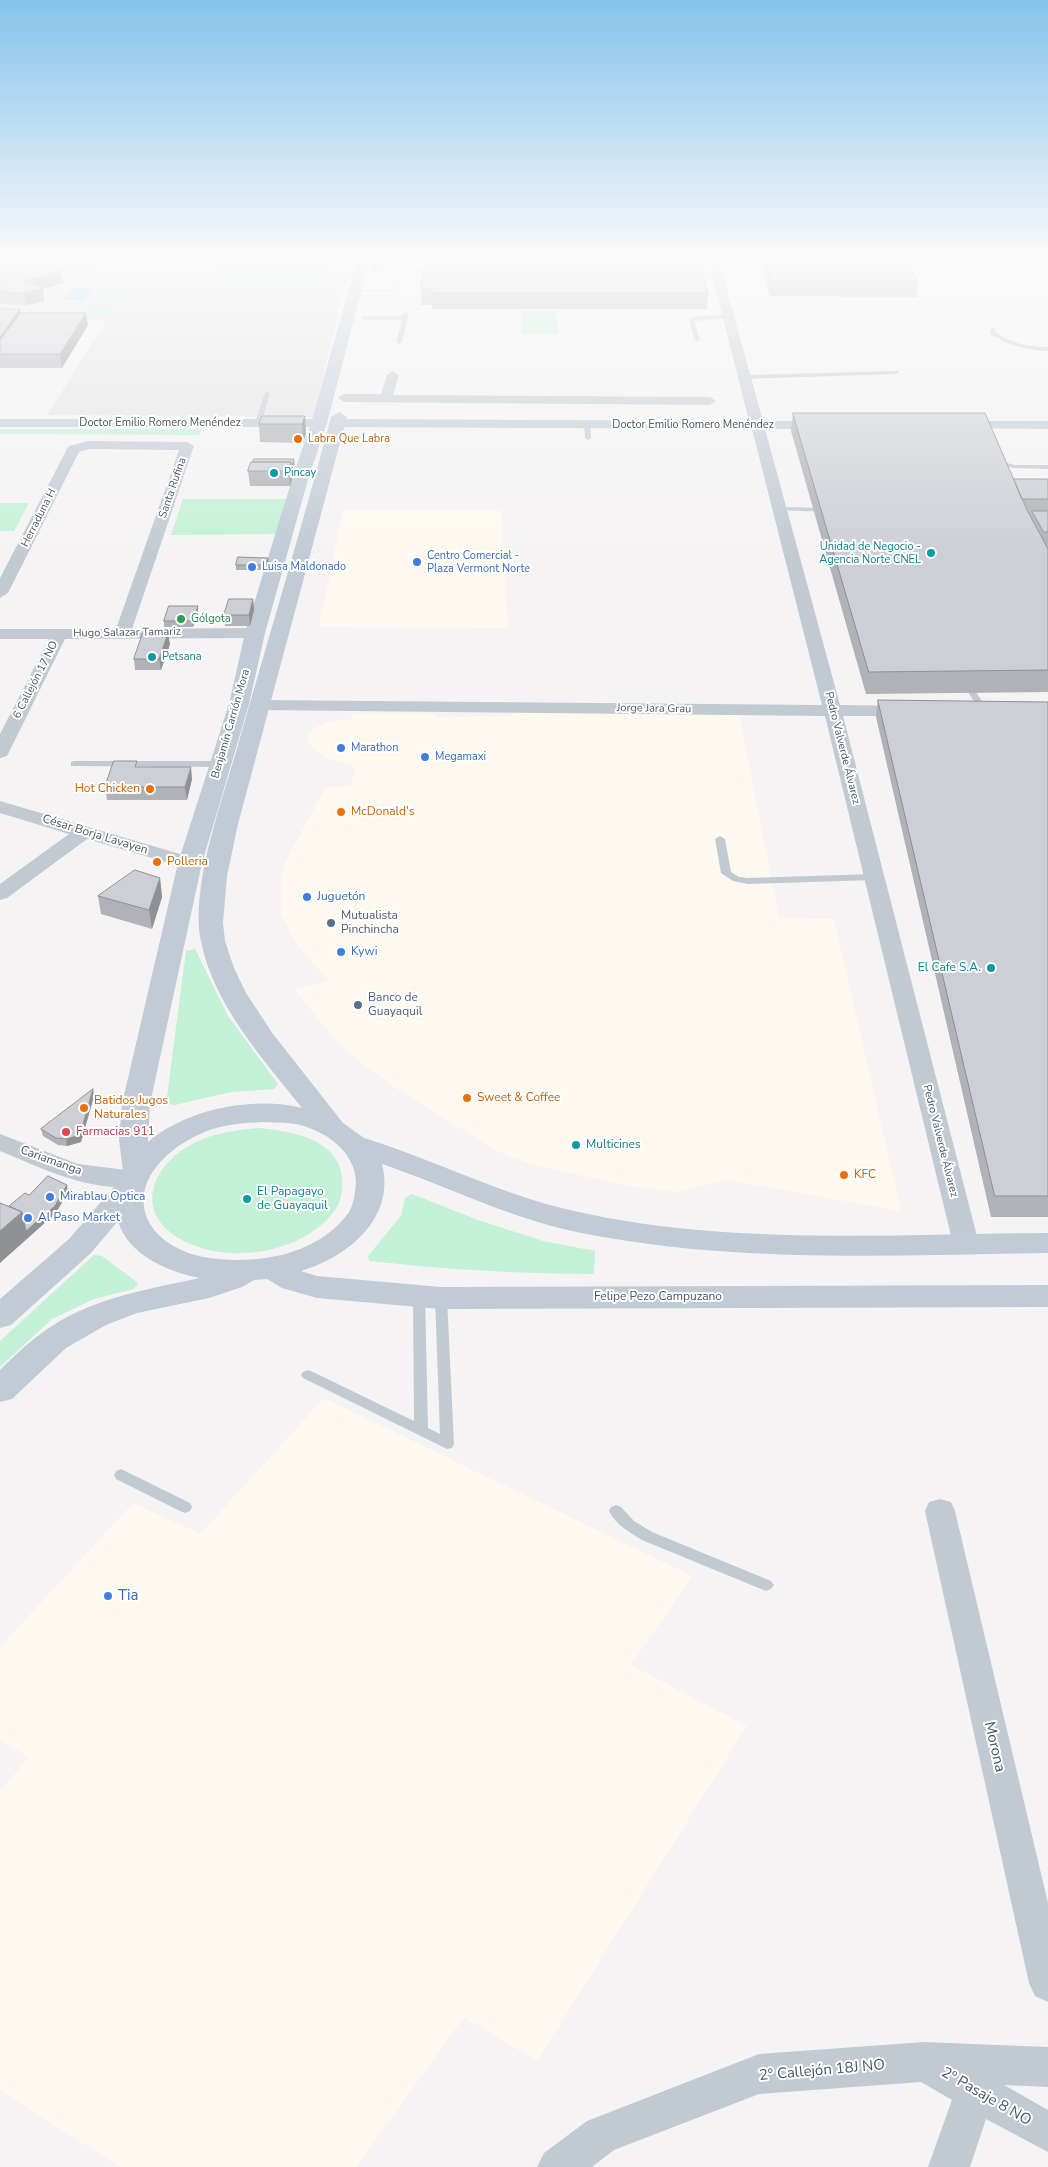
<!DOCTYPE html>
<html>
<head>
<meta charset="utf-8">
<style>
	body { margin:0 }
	canvas { display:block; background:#f5f3f3 }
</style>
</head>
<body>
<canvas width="1048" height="2167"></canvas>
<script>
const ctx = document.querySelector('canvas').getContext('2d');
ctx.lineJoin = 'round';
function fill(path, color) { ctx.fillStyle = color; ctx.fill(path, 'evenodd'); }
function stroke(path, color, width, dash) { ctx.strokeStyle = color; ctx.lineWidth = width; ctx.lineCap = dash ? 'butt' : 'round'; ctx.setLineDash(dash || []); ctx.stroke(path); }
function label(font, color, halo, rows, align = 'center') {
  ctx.font = font + ' "Nunito Sans",sans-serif'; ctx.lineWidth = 4; ctx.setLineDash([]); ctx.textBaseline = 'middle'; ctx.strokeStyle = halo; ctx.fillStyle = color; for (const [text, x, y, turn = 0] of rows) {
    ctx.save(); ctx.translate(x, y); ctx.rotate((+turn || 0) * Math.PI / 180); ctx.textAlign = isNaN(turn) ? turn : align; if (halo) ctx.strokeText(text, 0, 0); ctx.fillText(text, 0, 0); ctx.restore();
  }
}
const commercial = new Path2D(`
	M343,510H501L508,628L319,627Z
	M511,711L739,714L779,918L834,919L901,1211L728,1180L677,1192L628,1186L531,1164L495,1150L394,1087L356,1059L324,1027L295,989L329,981L297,945L281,914V881L285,862L326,787H350L356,768L325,757L309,744L307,735L311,730L326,722L352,719L353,714H435L436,717L511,716Z
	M324,1398L692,1576L631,1665L747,1726L537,2061L464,2017L356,2167H120L0,2090V1791L29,1757L0,1740V1647L133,1503L200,1534Z`);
const education = new Path2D(`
	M0,254H349L352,267L341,298L314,417L47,415L107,320H0Z`);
const green = new Path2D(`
	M39,254H88L90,256L44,261Z
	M230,272H262L259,281L263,272H294L290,287L225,286Z
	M295,272H327L324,287L291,286Z
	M108,284H141L130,301H95Z
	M93,306H116L107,318H84Z
	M521,311H556L558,334H521Z
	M0,429H202L199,435L0,434Z
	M183,499H290L276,534L171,535Z
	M0,503H29L14,531H0Z
	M195,949L228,1016L278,1084L274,1089L231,1092L175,1105L166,1104L186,951Z
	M258,1128C289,1131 338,1138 342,1177C343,1188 342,1200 335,1210C304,1253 230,1265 184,1241C128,1212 154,1158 203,1139C221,1132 239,1130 258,1128Z
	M412,1194L478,1220L543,1241L595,1251L594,1274C518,1274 444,1269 369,1261L368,1256L401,1216L405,1198Z
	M94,1255L102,1256L138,1283L134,1289L94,1299L52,1319L0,1367V1341Z`);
const water = new Path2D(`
	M73,287L94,288L85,300H64Z`);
const path = new Path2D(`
	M388,284H397V291`);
const lane = new Path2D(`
	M226,254H230L227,259H331L333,254H337L336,259L364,260L335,262L306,270L230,271L217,266ZM225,262V263L324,262L306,266L230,267L223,265Z
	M93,263L95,266L32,270L29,268Z
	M404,312L409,313L402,342L399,344L396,342L402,320H364L361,318L364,316H402Z
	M729,315L731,318L694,321L700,340L695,341L689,319L694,316Z
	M993,327L996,329L995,332C1011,343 1029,347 1048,347V351C1027,350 1008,345 990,334V329Z
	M898,371L899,372L896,374L746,379L743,377L746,375Z
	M265,392L270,393L261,423L258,425L255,423Z
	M587,422L590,424L591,438L588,440L585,438L584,424Z
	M996,453H1000L1007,463L1015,465H1048V469L1013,468L1003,465L995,454Z
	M780,507L828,508L831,510L828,512L778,510V508Z
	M968,677L975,679L977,694L989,711L988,713H982L969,694Z
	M74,761H220L224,764L220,767L71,766V762Z
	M720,836L725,839L731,872L739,877L748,878L874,874L879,877L874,880L748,884L733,881L721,873L715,839Z
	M419,1291L424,1293L425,1296L428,1428L440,1434L435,1298L436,1295H446L447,1298L454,1444L452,1448L447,1449L303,1378L301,1375L303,1372L308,1370L313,1372L414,1421L413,1296L414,1293Z
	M121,1469L190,1503L192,1507L190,1511L185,1513L180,1511L116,1479L114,1475L116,1471Z
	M616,1505L621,1507L634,1521L652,1532L771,1581L774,1585L771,1589L766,1591L761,1589L642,1540C629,1532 616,1525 609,1511L611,1507Z`);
const street = new Path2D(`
	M707,254H717L763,421H824L831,425L824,429H765L840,705L909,706L915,707L918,711L915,715L909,716H843L979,1244L975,1250L966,1253L957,1250L953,1244L825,716L260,710L254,709L251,705L254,701L260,700L822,705L752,429L337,427L330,423L337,419L749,421Z
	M393,371L399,375L393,395L710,397L716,401L710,405L344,402L338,398L344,394H381L387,375Z
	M0,419H319L326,423L319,427H0Z
	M957,421H1048V429L952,428L950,425L952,422Z
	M88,441L187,442L194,446L132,629L255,628L261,629L263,633L261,637L255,638L65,639L9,752L7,756L0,758V734L49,639H0V629H116L179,450L89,449L79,452L8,593L0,598V578L67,449L69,446Z
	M0,801L197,859L200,863L197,867L190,869L87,839L7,898L0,900V884L69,834L0,813Z
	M0,1134L78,1164L142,1172L146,1178L142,1184C97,1196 41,1168 0,1151Z
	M940,1499L951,1502L955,1511L1048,1903V2002L1035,1996L1029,1983L925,1511L929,1502Z
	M924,2042L1048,2047V2087L1004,2085L1048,2110V2152L986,2119L970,2167H928L952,2100L921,2082L759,2094L614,2150L592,2167H537L544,2153L587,2121L759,2054Z`);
const secondary = new Path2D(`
	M359,254H371L327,423L309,476L265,633L249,704L202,863L150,1104L148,1142C187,1109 253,1096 302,1108C263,1059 213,1004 201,941C190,887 223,798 238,745C269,636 302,527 331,417L339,412L347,417L238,824L227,876L223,923L225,941L234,968L246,993L273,1034L343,1123L364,1138C435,1160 502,1195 574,1211C727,1246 893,1234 1048,1233V1253C891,1255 732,1264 577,1232C509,1218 447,1186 382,1164C396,1218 348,1257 301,1271L317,1276L441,1287L1048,1285V1307L441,1309L317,1298L282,1288L267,1279L254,1280L242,1287L209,1298L137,1313L106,1325L66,1348L12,1399L0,1402V1370C16,1354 33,1338 52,1326C97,1297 149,1289 200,1278C168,1272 128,1255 118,1221L91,1253L11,1325L0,1328V1299L69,1239L119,1181L123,1171L119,1140L122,1104L178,863L229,704L245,633L293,476L311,423ZM262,1122C273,1123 285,1122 296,1124C324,1130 356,1151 356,1183C355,1192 354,1204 349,1212C318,1256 254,1266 204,1257C181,1253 154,1239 146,1215C133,1173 179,1140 213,1129C229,1124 246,1123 262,1122Z`);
const primary = new Path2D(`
	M382,254H394L380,271H372L370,268Z`);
const pathBridge = new Path2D(`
	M346,290L397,291`);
const wall = new Path2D(`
	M421,254H698L708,293L707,309H432V305H421V289L426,260H421Z
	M763,254H902L918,281L916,297L770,296L762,268Z
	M0,267L61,271L63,283L43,289L44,301L26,305L0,304Z
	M0,309L21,313L88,325L62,368H0Z
	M793,413L1014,479H1048V548H1047L1048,549V692L866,694L791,431Z
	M305,416L306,434L303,443L260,442L259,424Z
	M295,469L290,486H250L248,471Z
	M269,563L266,570H236V565Z
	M253,599L254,610L250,626H225L224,615Z
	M198,612L193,627H164V621Z
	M170,644L161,670H135L134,659Z
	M878,700L1048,702V1217H991L876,717Z
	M138,767L192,779L187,800H107L105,787Z
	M160,878L162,897L152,929L101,914L98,896Z
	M94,1096L81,1142L67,1146L58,1145L43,1136L41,1129Z`);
const shadedWall = new Path2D(`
	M61,271L63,283L43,289L44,301L26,305L24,293V281Z
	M20,309L23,325L0,354V337Z
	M86,313L88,325L62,368L60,354Z
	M305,416L306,434L303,443L302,424Z
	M294,459L295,469L290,486L289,471L291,462Z
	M268,558L269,563L266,570V565Z
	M253,599L254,610L250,626L249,615Z
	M198,606V612L193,627V621Z
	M168,633L170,644L161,670L159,659Z
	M191,767L192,779L187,800L185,787Z
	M160,878L162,897L152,929L149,910Z
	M93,1089L94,1096L81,1142L67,1146L66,1139Z
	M67,1185L68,1192L56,1213L0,1263V1231L22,1212Z`);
const building = new Path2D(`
	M427,254H698L708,293H432V289H421Z
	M763,254H902L918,281H772Z
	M2,266L48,267L61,271L24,281L43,288L24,293L0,292V267Z
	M0,309H20L0,337Z
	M21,313H86L60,354H0V341Z
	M793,413H985L1027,510L1048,549V670L869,672Z
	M262,416H305L302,424H259Z
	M254,459H294L292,467L291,462H253Z
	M251,462H291L289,471H248Z
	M1014,479H1048V499H1022Z
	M1032,511H1048V532H1044Z
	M238,557L268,558L266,565H236Z
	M229,599H253L249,615H224Z
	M169,606H198L193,621H164Z
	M143,633H168L159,659H134Z
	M878,700L1048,702V1196H995Z
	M114,761H137L135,767H191L185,787H105Z
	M135,870L160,878L149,910L98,896Z
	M93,1089L80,1135L66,1139L56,1138L41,1129Z
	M48,1176L67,1185L55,1206L26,1231L22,1212L9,1206L25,1193L29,1195Z
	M0,1203L22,1212L0,1231Z`);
const markers = [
	[298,439,5,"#e8710a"],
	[274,473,5,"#0f9aa8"],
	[931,553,5,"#0f9aa8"],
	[417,562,5,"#3f7fe0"],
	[252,567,5,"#3f7fe0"],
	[181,619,5,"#2e9e5b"],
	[152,657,5,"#0f9aa8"],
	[341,748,5,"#3f7fe0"],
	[425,757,5,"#3f7fe0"],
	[150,789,5,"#e8710a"],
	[341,812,5,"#e8710a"],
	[157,862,5,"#e8710a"],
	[307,897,5,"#3f7fe0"],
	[331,923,5,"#5c6f8a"],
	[341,952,5,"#3f7fe0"],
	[991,968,5,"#0f9aa8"],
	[358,1005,5,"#5c6f8a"],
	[467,1098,5,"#e8710a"],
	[84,1108,5,"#e8710a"],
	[66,1132,5,"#e0444e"],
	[576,1145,5,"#0f9aa8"],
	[844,1175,5,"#e8710a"],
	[50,1197,5,"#3f7fe0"],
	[247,1199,5,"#0f9aa8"],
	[28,1218,5,"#3f7fe0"],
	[108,1596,5,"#3f7fe0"]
];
const farStreetnames = [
	["Doctor Emilio Romero Menéndez",160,423],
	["Doctor Emilio Romero Menéndez",693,425],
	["Santa Rufina",173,488,-71],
	["Herraduna H",39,518,-63],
	["Hugo Salazar Tamariz",127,633,-1],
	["6 Callejón 17 NO",36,680,-63],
	["Jorge Jara Grau",654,709,1],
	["Benjamín Carrión Mora",231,724,-74],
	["Pedro Valverde Álvarez",842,748,76],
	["Pedro Valverde Álvarez",940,1141,76]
];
const farFoodnames = [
	["Labra Que Labra",308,439]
];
const farCulturenames = [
	["Pincay",284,473],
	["Unidad de Negocio -",921,547,"right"],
	["Agencia Norte CNEL",921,560,"right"],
	["Petsana",162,657]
];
const farShopnames = [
	["Centro Comercial -",427,556],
	["Plaza Vermont Norte",427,569],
	["Luisa Maldonado",262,567],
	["Marathon",351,748],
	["Megamaxi",435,757]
];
const farLeisurenames = [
	["Gólgota",191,619]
];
const foodNames = [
	["Hot Chicken",140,789,"right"],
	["McDonald's",351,812],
	["Polleria",167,862],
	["Sweet & Coffee",477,1098],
	["Batidos Jugos",94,1101],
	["Naturales",94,1115],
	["KFC",854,1175]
];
const streetNames = [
	["César Borja Lavayen",95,835,17],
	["Cariamanga",51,1161,20],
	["Felipe Pezo Campuzano",658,1297]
];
const shopNames = [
	["Juguetón",317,897],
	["Kywi",351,952],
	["Mirablau Optica",60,1197],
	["Al Paso Market",38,1218]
];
const serviceNames = [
	["Mutualista",341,916],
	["Pinchincha",341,930],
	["Banco de",368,998],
	["Guayaquil",368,1012]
];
const cultureNames = [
	["El Cafe S.A.",981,968,"right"],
	["Multicines",586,1145],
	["El Papagayo",257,1192],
	["de Guayaquil",257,1206]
];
const healthNames = [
	["Farmacias 911",76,1132]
];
const nearShopnames = [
	["Tia",118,1596]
];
const nearStreetnames = [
	["Morona",994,1747,77],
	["2º Callejón 18J NO",822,2071,-5],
	["2º Pasaje 8 NO",986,2097,30]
];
fill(commercial, '#fdf9ef');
fill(education, '#e6e4e5');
fill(green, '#c3f1d5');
fill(water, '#90daee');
stroke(path, '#7ad0a6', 1, [2, 1]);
fill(lane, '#c1cad2');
fill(street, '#c1cad2');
fill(secondary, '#c1cbd6');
fill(primary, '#b3c2d1');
stroke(pathBridge, '#7ad0a6', 1, [2, 1]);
fill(wall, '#b0b2b7');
fill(shadedWall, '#909195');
fill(building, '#cdcfd5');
stroke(building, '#909195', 1);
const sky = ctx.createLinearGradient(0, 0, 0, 557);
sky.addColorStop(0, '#85c3ea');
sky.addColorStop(0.46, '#fafafa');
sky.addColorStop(1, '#fafafa00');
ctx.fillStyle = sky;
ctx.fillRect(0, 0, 1048, 557);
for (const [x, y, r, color] of markers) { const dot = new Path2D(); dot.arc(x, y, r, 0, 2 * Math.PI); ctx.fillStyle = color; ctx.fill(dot); stroke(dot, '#fff', 2); }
label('11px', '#4a5661', '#fff', farStreetnames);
label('11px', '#c56008', '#fff', farFoodnames, 'left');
label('11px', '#0d838f', '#fff', farCulturenames, 'left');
label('11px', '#366cbe', '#fff', farShopnames, 'left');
label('11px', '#27864d', '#fff', farLeisurenames, 'left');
label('12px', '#c56008', '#fff', foodNames, 'left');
label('12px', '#4a5661', '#fff', streetNames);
label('12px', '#366cbe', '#fff', shopNames, 'left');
label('12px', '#4e5e75', '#fff', serviceNames, 'left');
label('12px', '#0d838f', '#fff', cultureNames, 'left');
label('12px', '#be3a42', '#fff', healthNames, 'left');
label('15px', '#366cbe', '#fff', nearShopnames, 'left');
label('15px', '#4a5661', '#fff', nearStreetnames);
</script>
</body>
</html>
